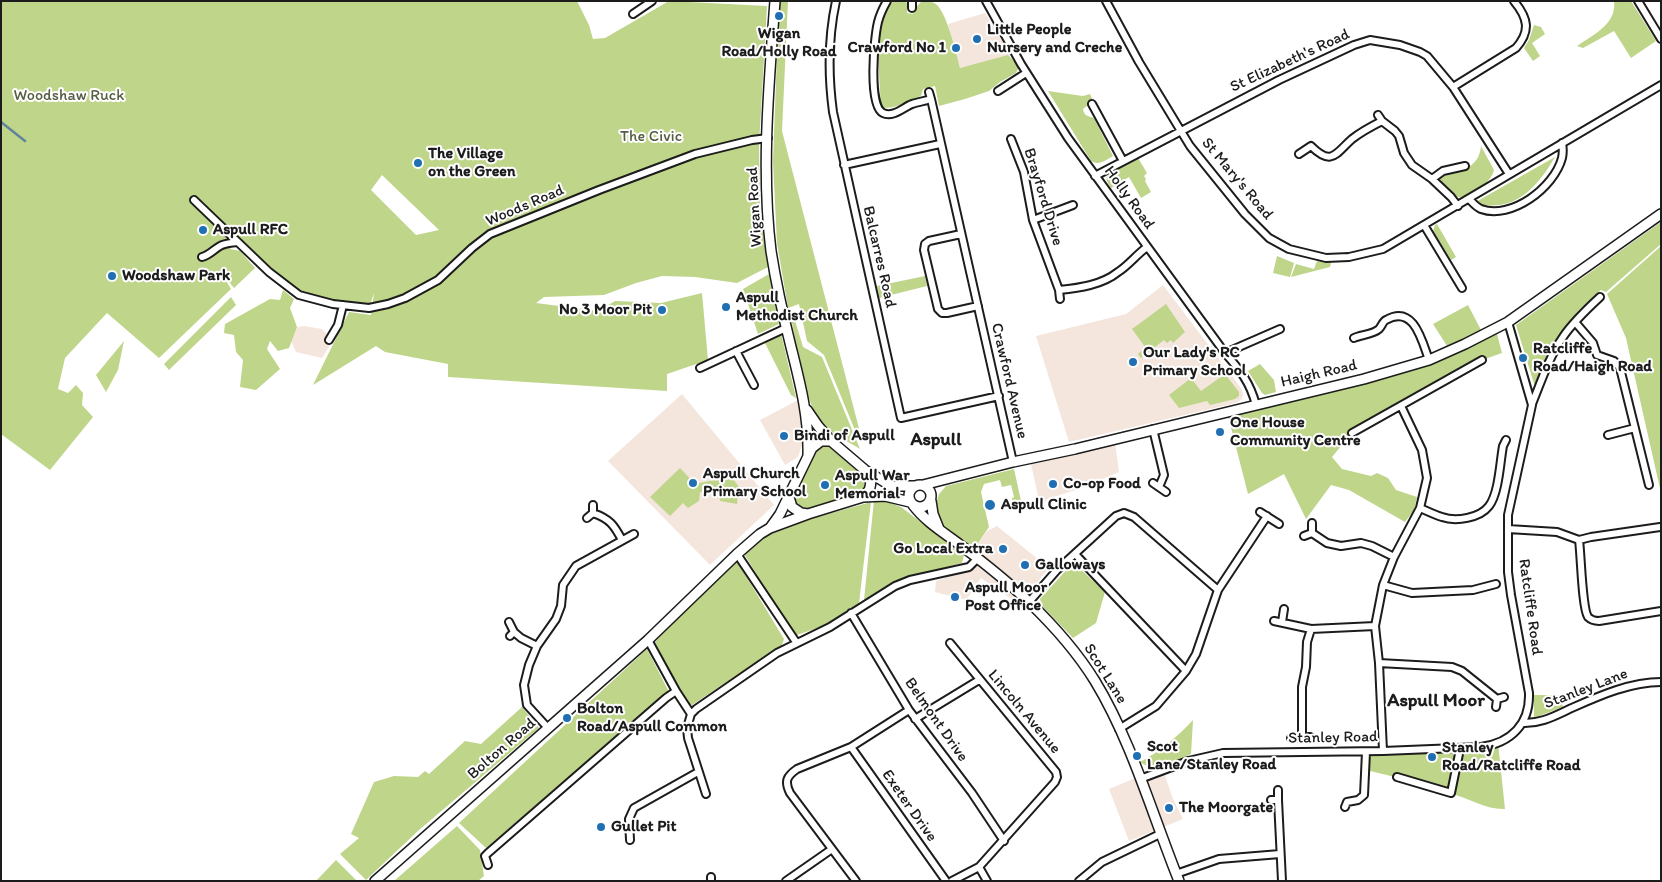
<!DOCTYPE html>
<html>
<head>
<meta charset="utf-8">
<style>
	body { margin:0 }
	#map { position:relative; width:1662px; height:882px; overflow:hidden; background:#fff; font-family:Itim,sans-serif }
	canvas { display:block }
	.frame { position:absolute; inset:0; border:2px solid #1c1c1c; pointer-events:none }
</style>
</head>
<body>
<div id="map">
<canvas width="1662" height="882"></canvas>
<div class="frame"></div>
</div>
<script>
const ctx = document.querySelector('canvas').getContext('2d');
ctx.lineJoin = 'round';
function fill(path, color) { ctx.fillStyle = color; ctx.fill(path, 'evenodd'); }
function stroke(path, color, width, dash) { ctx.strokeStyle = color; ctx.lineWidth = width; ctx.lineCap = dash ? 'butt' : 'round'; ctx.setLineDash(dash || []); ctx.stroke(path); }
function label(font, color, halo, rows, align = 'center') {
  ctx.font = font + ' Itim,sans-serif'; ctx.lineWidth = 4; ctx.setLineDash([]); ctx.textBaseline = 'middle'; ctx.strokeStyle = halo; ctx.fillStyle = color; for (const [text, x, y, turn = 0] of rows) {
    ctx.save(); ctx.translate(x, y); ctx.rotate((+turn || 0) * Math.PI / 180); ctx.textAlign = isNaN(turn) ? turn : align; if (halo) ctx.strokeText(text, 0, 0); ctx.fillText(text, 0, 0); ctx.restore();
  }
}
const built = new Path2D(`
	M985,13L1011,55L960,68L948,24Z
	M1163,285L1241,388L1243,393L1242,399L1236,403L1069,442L1036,336L1126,314Z
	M304,326L322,329L329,336L330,345L322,358L296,352L291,341L297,327Z
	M682,394L774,505L710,565L608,461Z
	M798,400L805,436L798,457L785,465L760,420Z
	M1115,442L1119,472L1079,489L1047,499L1044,504L1040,505L1031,464Z
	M997,526L1049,568L1019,604L981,578L966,600L935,592L936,581L975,568L974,549L987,531Z
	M1162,767L1173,799L1183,819L1129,841L1109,789Z`);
const green = new Path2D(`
	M1,1H577L589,25L593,39L605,38L669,1L767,6L759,145L760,207L768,267L737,283L695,277L662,276L636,283L604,295L544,297L536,303L598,311L615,301L661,303L702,293L708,360L667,374V391L448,377V364L385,352L376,346L313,385L349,312L371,315L374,293L369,308L299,295L237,242L230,249L240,251L255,268L234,288L219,269L231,289L159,358L107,313L65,358L58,389L68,393L76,385L83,393L82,405L93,417L50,470L1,434ZM382,175L439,230L416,235L371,190Z
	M779,1H788L782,131L862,440H859L824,355L807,341L799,304L788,308L777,243L773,162Z
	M904,1L907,3V13L913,14L915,8L922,1C928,1 933,1 938,6C948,18 956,52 960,68L1008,55L1018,65V69L1016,73L1000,82L989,91L965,99L939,106L935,86L923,89L921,96C909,100 893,111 881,107C880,78 874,38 885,11C886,7 890,5 893,2Z
	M1614,1H1631L1656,41L1631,58L1614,31L1583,48L1577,46C1593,35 1617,24 1614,1Z
	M1534,25L1541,27L1545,34L1532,43L1540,56L1533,61L1524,48L1529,40Z
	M1048,91L1083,96L1090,94L1093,101L1083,109C1084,116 1088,116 1094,118L1113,156C1106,160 1099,166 1091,161Z
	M1481,146L1494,170C1490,185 1475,190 1462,198L1455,196L1436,178C1456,173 1479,170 1481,146Z
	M1555,157C1537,188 1514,214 1474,203Z
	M1138,158L1147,173L1144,176L1146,179L1145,181L1151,192L1141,198L1129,177L1111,188C1107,182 1104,178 1110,171Z
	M1661,222V244L1606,292L1601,290L1578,311L1563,331L1538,385L1535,387L1516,325Z
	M1437,224L1456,257L1451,260L1433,231L1435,225Z
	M1661,246V493L1626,338L1607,294Z
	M1277,256L1294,263L1290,277L1273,273Z
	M1317,261L1331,263L1330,267L1291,277L1296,264L1314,269Z
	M769,274L779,324L758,334L743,289Z
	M925,276L927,286L879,298L877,286Z
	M283,290L294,299L290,308L297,327L289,348L278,351L270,341L267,349L280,369L256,390L240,387L243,360L236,352L234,335L224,333L225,324L270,299L280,300Z
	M231,297L236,305L169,370L164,364Z
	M1166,304L1185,332L1173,343L1171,340L1167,343L1164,340L1141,358L1138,354L1145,347L1132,329Z
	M1468,305L1482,332L1449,349L1433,324Z
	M794,317L803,347L822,357L860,449C849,442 834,435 824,426C804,405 797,347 791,318Z
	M781,333L796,398L791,395L765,343Z
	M1497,334L1502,353L1482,360L1352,433L1332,457L1342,469L1371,476L1377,473L1388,478L1396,490L1417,497L1414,510L1405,522L1349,490L1331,485L1306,519L1284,474L1248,494L1227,412L1364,379Z
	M124,341L118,370L106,392L96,375Z
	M1260,364L1274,380L1276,392L1265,395L1262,393L1248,371Z
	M1225,374L1239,392V396L1235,399L1210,405L1207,401L1179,408L1169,395L1191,378L1201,391Z
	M825,440L865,470L870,490L808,514L789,503L808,455Z
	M680,468L695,484L709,481L733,479L739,487L737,504L720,501L719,493L700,492L699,501L688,508L683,503L670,516L650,497Z
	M1014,469L1023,510L1020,512L1013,507L1012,498L1014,497L1011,485L1002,487L1000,480L984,484L981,492L989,527L974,549L941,524L937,514L936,503L939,494L946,486Z
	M874,500L888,502L901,507L964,555L962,563L894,581L864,600Z
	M871,502L859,603L823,626L794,636L743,552L770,534L799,522Z
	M735,558L784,639L782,645L692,705L686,703L655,642L715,577Z
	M1075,564L1105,592L1096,623L1073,638L1042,606L1040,599L1070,566Z
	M647,649L669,692L486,848L459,823Z
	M1534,695H1560L1563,707L1534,718Z
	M522,707L539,728L419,830L366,880L340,854L359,838L351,834L374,782L394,776L418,777L425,771L429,774L465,741L481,744Z
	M1193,720L1191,754C1176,761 1156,774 1140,762C1161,751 1177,737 1193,720Z
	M1498,743L1505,809C1488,810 1469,799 1453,794C1424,784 1395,777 1366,770V752Z
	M457,826L480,850L484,876L478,881H394Z
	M336,860L357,881H316Z`);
const stream = new Path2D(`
	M1,122L25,141`);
const minor = new Path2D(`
	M836,1C828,38 828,75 833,112L901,418L999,396
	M887,1C883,8 880,14 878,22C874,38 868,106 883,113C893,118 904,107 912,104C918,102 925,101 931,99L1013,462
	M986,1L1021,64L1068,138L1225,353C1240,370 1250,382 1256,405
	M1106,1L1139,62L1190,146L1245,214L1269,238L1289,249L1326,258L1349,257L1383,249L1661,85
	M1638,1L1661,39
	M912,8V1
	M633,14L652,1
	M1453,87L1516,48C1531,31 1528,18 1514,1
	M998,91L1026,73
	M929,92L931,99
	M1092,104L1123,161
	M1382,121L1395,131L1399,136L1404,153L1412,165L1432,179L1451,197L1458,206
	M1011,139L1024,172L1033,220L1059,290L1060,299
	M1299,154L1311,146C1332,167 1336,153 1352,139C1361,132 1372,126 1382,121L1378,115
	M844,165L940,144
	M1095,176L1279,80L1354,45L1370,40L1400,45L1420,52L1427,56L1453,87L1509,174
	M1432,179L1443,171L1465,166
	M1469,199C1473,203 1476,207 1481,209C1511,220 1554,188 1562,158C1563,153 1563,148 1562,143
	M194,200L269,272L299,295L333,304L369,308L388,304L405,298L438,280L472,248L490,234L599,190L695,154L752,140L768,138
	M1033,220L1073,205
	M1424,225L1462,288
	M961,234L929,241L925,244L924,250L938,309L942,313H947L978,306
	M202,257C210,255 213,250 220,246C225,243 231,243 237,242
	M1059,290C1079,288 1102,285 1118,272C1129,265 1136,255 1147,247
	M1575,322L1593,343L1597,355L1614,361L1620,368L1649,485
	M1354,338C1361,335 1374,334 1379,329C1382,326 1383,321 1386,320C1414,304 1422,341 1429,360
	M329,340L338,325L343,305
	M736,351L754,385
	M1225,353L1280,329
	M700,368L786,328
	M1532,404C1541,382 1549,357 1563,337C1573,322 1587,309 1600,297
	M1153,429L1164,475L1159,487
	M1352,433L1482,360
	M1608,435L1635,428
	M1153,483L1166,492
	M1420,508C1427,511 1435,515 1442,517C1456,522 1480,518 1489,506C1499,493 1500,462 1503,446L1506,440
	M1260,512L1279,524
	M593,513C610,519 614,525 622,540
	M587,518L593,513V505
	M1508,529L1557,532L1579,540L1591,537L1660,527
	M1312,533L1327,543L1341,546L1361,543L1372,546L1394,557
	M1304,536L1312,533V523
	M1579,540C1581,554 1582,608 1588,617C1591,620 1595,621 1599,621L1661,611
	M737,554L796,642
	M1075,554L1186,671
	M1383,585L1412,593L1473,590L1496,584
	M1029,602L1057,570L1116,516L1124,513L1134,517L1218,590
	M851,613L909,710L972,793L1004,841
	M1274,621L1311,629L1375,626
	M509,622L514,632L510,636
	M1282,622L1284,609
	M514,632L521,638L537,646
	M648,640L676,691
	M950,643L1056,772L1057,777L1055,782L979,867L952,881
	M1379,663L1452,667L1462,671L1497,699
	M1496,707L1497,699L1504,697
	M691,714L687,728L688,738L706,794
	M915,719L979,680
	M1522,723C1542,724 1556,715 1574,707C1601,695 1631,682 1661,682
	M548,728L527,705L524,685L529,665L537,646L556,619L561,606L563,585L576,566L634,534
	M1119,729L1156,706L1186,671L1196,654L1218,590L1267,516
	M1302,737V687L1306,667L1307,642L1311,629
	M1291,738L1310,737
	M851,747L946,881
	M1383,751L1379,663L1375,626L1383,585L1394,557L1420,508L1427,478L1422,450L1401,406
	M1397,777L1451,793L1460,749
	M1140,779L1188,761L1223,753L1383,751L1481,747C1511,743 1530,724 1529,693L1511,595L1508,572V515L1532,405L1508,322
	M1271,800H1278V790
	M1278,800L1282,881
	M1345,807L1347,802L1358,800L1364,795L1366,752
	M630,840L629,819L634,808L698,772
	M488,865L485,856L488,853L666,698L676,691L691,714L696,709L777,653L830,627L895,586L910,580L969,567L978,558
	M979,867L987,881
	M1176,874L1219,859L1280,854
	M711,877V881
	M786,881L832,849
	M856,881L790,793C784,781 787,776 797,769L851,747L909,710
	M1079,881L1102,862L1160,834`);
const secondary = new Path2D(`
	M775,1C769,82 761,170 771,251C776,283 783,315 791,347C800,383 809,417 808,455
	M807,410L818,426L831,441L865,470L891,486H915
	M909 496a11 11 0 1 1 22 0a11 11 0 1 1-22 0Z
	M923,485L1013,462L1075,449L1364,379L1429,360L1465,344L1508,322L1661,214
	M789,497L792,507L801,513L808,514
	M863,497C872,490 873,480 866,472
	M931,501L933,514L939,529
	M913,505C925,521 943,532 959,544C983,562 1007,581 1029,602C1054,626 1077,652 1095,681C1132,742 1152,814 1179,881
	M770,528L780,514L812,448L821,441H831
	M375,881L648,640L737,554L760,534L770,528L808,514L863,497L885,496L910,502`);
const markers = [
	[779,16,5,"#1f6fb2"],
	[977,39,5,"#1f6fb2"],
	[956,48,5,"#1f6fb2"],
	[418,163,5,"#1f6fb2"],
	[203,230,5,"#1f6fb2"],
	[112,276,5,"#1f6fb2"],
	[726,307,5,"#1f6fb2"],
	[662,310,5,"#1f6fb2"],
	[1523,358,5,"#1f6fb2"],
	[1133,362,5,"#1f6fb2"],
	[1220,432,5,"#1f6fb2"],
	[784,436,5,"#1f6fb2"],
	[693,483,5,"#1f6fb2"],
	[1053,484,5,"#1f6fb2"],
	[825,485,5,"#1f6fb2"],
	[990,505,6,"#1f6fb2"],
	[1003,549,5,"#1f6fb2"],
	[1025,565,5,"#1f6fb2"],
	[955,597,5,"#1f6fb2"],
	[567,718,5,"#1f6fb2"],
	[1137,756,5,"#1f6fb2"],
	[1432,757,5,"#1f6fb2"],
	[1169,808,5,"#1f6fb2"],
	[601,827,5,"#1f6fb2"]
];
const poiNames = [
	["Little People",987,30],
	["Nursery and Creche",987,48],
	["Wigan",779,34,"center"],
	["Road/Holly Road",779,52,"center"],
	["Crawford No 1",946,48,"right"],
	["The Village",428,154],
	["on the Green",428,172],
	["Aspull RFC",213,230],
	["Woodshaw Park",122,276],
	["Aspull",736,298],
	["Methodist Church",736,316],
	["No 3 Moor Pit",652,310,"right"],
	["Ratcliffe",1533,349],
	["Road/Haigh Road",1533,367],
	["Our Lady's RC",1143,353],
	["Primary School",1143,371],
	["One House",1230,423],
	["Community Centre",1230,441],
	["Bindi of Aspull",794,436],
	["Aspull Church",703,474],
	["Primary School",703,492],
	["Aspull War",835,476],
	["Memorial",835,494],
	["Co-op Food",1063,484],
	["Aspull Clinic",1001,505],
	["Go Local Extra",993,549,"right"],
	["Galloways",1035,565],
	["Aspull Moor",965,588],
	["Post Office",965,606],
	["Bolton",577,709],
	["Road/Aspull Common",577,727],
	["Scot",1147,747],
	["Lane/Stanley Road",1147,765],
	["Stanley",1442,748],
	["Road/Ratcliffe Road",1442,766],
	["The Moorgate",1179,808],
	["Gullet Pit",611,827]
];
const streetNames = [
	["St Elizabeth's Road",1290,61,-25],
	["St Mary's Road",1237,179,50],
	["Brayford Drive",1043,197,73],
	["Holly Road",1129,198,54],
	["Woods Road",525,206,-23],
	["Wigan Road",755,207,-93],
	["Balcarres Road",879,257,77],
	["Haigh Road",1319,374,-13],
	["Crawford Avenue",1009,381,77],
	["Ratcliffe Road",1530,607,82],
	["Scot Lane",1105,674,58],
	["Stanley Lane",1586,689,-21],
	["Lincoln Avenue",1024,712,50],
	["Belmont Drive",936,720,55],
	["Stanley Road",1333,738,-1],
	["Bolton Road",502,749,-41],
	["Exeter Drive",909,806,55]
];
const parkNames = [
	["Woodshaw Ruck",69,96],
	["The Civic",651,137]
];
const quarterNames = [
	["Aspull",936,440],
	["Aspull Moor",1436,701]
];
fill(built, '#f4e6dd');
fill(green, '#bfd58a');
stroke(stream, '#60859a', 2.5);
stroke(minor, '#1c1c1c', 10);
stroke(secondary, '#1c1c1c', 12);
stroke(minor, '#fff', 6);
stroke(secondary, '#fff', 9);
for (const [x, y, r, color] of markers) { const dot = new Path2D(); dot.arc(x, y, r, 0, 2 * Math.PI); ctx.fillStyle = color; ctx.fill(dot); stroke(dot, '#fff', 2); }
label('bold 16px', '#1c1c1c', '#fff', poiNames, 'left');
label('16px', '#1c1c1c', '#fff', streetNames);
label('16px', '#555d42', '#fff', parkNames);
label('bold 19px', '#1c1c1c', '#fff', quarterNames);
</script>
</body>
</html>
